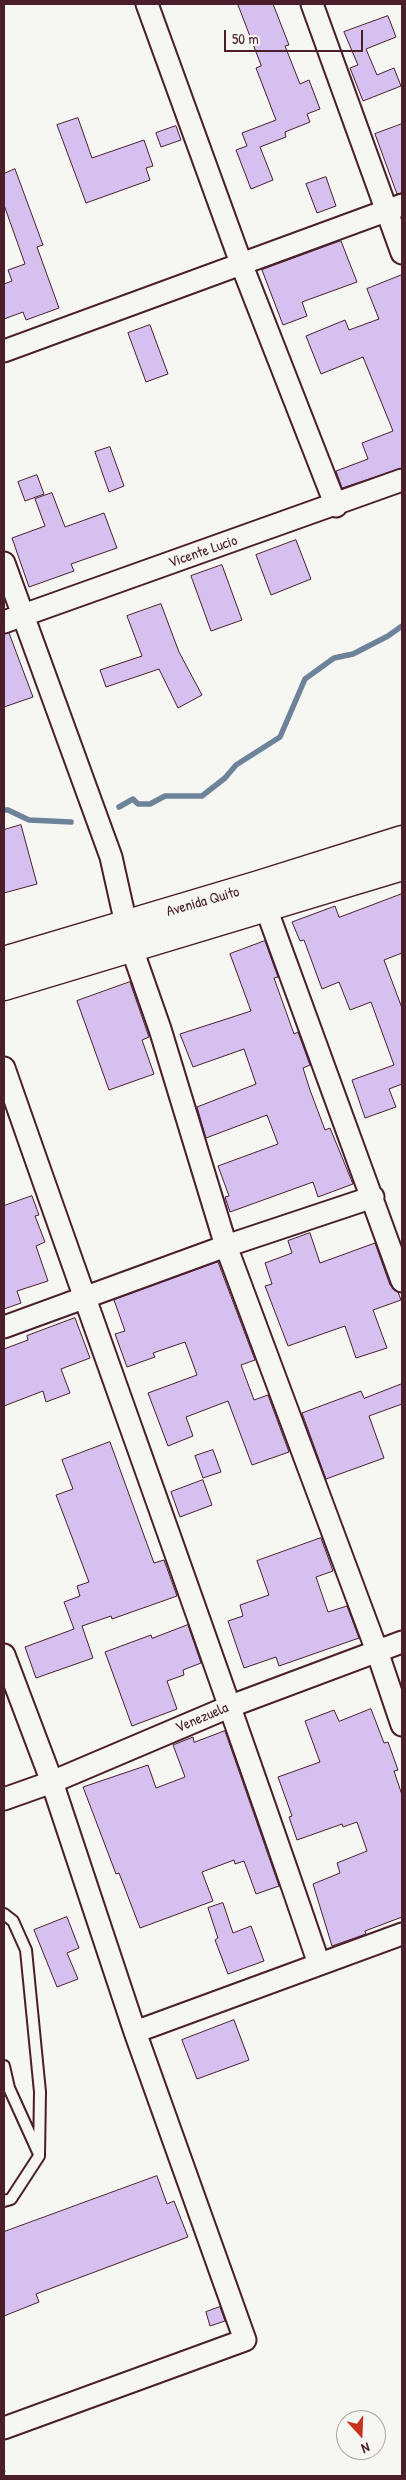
<!DOCTYPE html>
<html>
<head>
<meta charset="utf-8">
<style>
	body { margin:0 }
	#map { position:relative; width:406px; height:2480px; overflow:hidden; background:#f6f6f2; font-family:"Patrick Hand",sans-serif }
	canvas { display:block }
	.frame { position:absolute; inset:0; border:5px solid #4a1f2b; pointer-events:none }
	.north { position:absolute; left:336px; top:2410px; width:50px; height:50px; box-sizing:border-box; background:#f6f6f2; border:1px solid #b1a0a2; border-radius:50%; rotate:160deg; font-size:14px; font-weight:700; line-height:20px; text-align:center; color:#4a1f2b }
	.north::after { content:''; display:block; margin:auto; width:18px; height:22px; background:#c8321e; clip-path:polygon(50% 0,100% 100%,50% 72%,0 100%) }
	.scale { position:absolute; left:224px; top:30px; width:139px; height:22px; box-sizing:border-box; border:2px solid #4a1f2b; border-top:0; padding-left:6px; font-size:15px; line-height:18px; white-space:nowrap; color:#4a1f2b; -webkit-text-stroke:4px #f6f6f2; paint-order:stroke }
</style>
</head>
<body>
<div id="map">
<canvas width="406" height="2480"></canvas>
<div class="frame"></div>
<div class="north">N</div>
<div class="scale">50 m</div>
</div>
<script>
const ctx = document.querySelector('canvas').getContext('2d');
ctx.lineJoin = 'round';
function stroke(path, color, width, dash) { ctx.strokeStyle = color; ctx.lineWidth = width; ctx.lineCap = dash ? 'butt' : 'round'; ctx.setLineDash(dash || []); ctx.stroke(path); }
function fill(path, color) { ctx.fillStyle = color; ctx.fill(path, 'evenodd'); }
function label(font, color, halo, rows, align = 'center') {
  ctx.font = font + ' "Patrick Hand",sans-serif'; ctx.lineWidth = 4.5; ctx.setLineDash([]); ctx.textBaseline = 'middle'; ctx.strokeStyle = halo; ctx.fillStyle = color; for (const [text, x, y, turn = 0] of rows) {
    ctx.save(); ctx.translate(x, y); ctx.rotate((+turn || 0) * Math.PI / 180); ctx.textAlign = isNaN(turn) ? turn : align; if (halo) ctx.strokeText(text, 0, 0); ctx.fillText(text, 0, 0); ctx.restore();
  }
}
const stream = new Path2D(`
	M119,807L133,799L138,804H150L165,796H202L225,778L236,765L280,737L305,679L334,658L353,654L388,636L402,626
	M4,810H8L29,820L71,822`);
const building = new Path2D(`
	M238,4H273L289,45L285,46L300,84L309,80L320,109L307,114L310,122L285,132L286,137L260,147L273,180L251,189L236,150L247,146L242,133L276,120L256,68L261,66Z
	M388,16L396,37L366,49L377,75L394,68L401,86L363,101L350,68L358,65L344,32Z
	M78,118L92,158L144,140L153,166L146,168L150,180L86,203L57,125Z
	M402,124V193L397,194L375,134Z
	M176,126L181,140L161,147L156,133Z
	M15,169L43,245L37,247L59,308L26,320L23,312L4,319V284L12,281L8,270L25,264L4,205V174Z
	M326,177L336,206L317,213L306,184Z
	M341,241L357,282L302,302L307,316L283,325L262,270Z
	M402,275V468L342,488L336,471L368,459L362,443L393,431L363,357L321,374L306,336L345,320L349,330L379,319L367,289Z
	M150,325L168,374L146,382L128,333Z
	M110,447L124,486L109,492L95,452Z
	M37,475L44,494L25,501L18,482Z
	M52,493L65,527L104,513L117,548L71,564L74,571L29,587L12,538L45,526L35,499Z
	M296,540L311,579L271,595L256,555Z
	M222,565L242,620L211,631L191,576Z
	M161,604L179,652L202,695L178,708L159,669L106,687L100,670L142,656L127,616Z
	M9,633L33,697L4,707V634Z
	M21,825L37,884L4,893V830Z
	M402,894V953L384,960L402,1008V1084L389,1089L396,1107L365,1118L352,1080L394,1065L371,1002L350,1010L339,982L322,989L304,940L300,941L292,922L335,906L339,917Z
	M265,941L278,977L274,978L294,1034L298,1032L310,1065L303,1068L310,1090L325,1130L330,1128L353,1184L318,1197L313,1182L230,1212L225,1197L229,1196L218,1166L278,1144L267,1115L206,1138L197,1107L256,1084L244,1049L193,1067L180,1034L251,1011L230,954Z
	M130,982L149,1037L142,1040L154,1074L109,1090L77,1001Z
	M32,1196L39,1215L35,1216L45,1242L36,1246L48,1281L17,1291L21,1303L4,1309V1206Z
	M310,1233L320,1263L375,1243L390,1285L398,1292L401,1300L373,1310L387,1348L356,1358L345,1326L288,1346L265,1286L272,1284L265,1263L292,1253L288,1241Z
	M218,1262L255,1360L241,1365L254,1400L268,1395L289,1452L252,1465L228,1401L186,1417L193,1436L168,1446L148,1393L197,1375L185,1342L153,1353L155,1357L127,1367L115,1334L125,1331L114,1300Z
	M75,1318L90,1358L61,1369L70,1393L46,1402L43,1391L4,1406V1349L28,1340L27,1336Z
	M402,1384V1404L369,1416L384,1458L326,1479L302,1413L361,1391L364,1398Z
	M110,1442L154,1563L164,1560L177,1596L112,1619L111,1616L82,1626L93,1658L36,1678L25,1647L74,1629L64,1602L80,1596L77,1586L89,1582L56,1495L73,1489L62,1460Z
	M213,1450L221,1472L203,1478L195,1456Z
	M203,1480L212,1505L180,1517L171,1492Z
	M321,1538L333,1571L316,1577L328,1612L347,1606L359,1638L279,1666L276,1657L244,1668L228,1621L243,1616L240,1605L269,1595L257,1561Z
	M188,1625L201,1663L183,1670L184,1675L167,1681L177,1709L132,1726L105,1652L151,1635L152,1638Z
	M371,1709L384,1743L388,1742L398,1770L394,1771L402,1795V1917L365,1931L366,1934L332,1946L313,1884L340,1873L337,1863L367,1851L357,1822L343,1827L342,1824L297,1840L289,1817L292,1816L278,1777L320,1762L305,1721L334,1710L339,1721Z
	M225,1731L279,1886L256,1894L244,1861L235,1864L234,1860L202,1872L213,1901L140,1928L119,1873L116,1874L83,1787L148,1765L156,1788L185,1777L173,1745L193,1737L194,1742Z
	M223,1903L233,1933L251,1926L264,1961L228,1974L215,1940L218,1938L208,1908Z
	M67,1917L79,1948L67,1953L78,1979L57,1987L34,1930Z
	M234,2020L249,2060L197,2079L182,2040Z
	M157,2176L167,2204L174,2201L188,2237L36,2294L39,2302L4,2316V2232Z
	M220,2307L225,2321L210,2326L206,2312Z`);
const path = new Path2D(`
	M4,2471L6,2476`);
const lane = new Path2D(`
	M4,1914L13,1921L26,1950L40,2092L39,2156L11,2199L4,2201
	M4,2066L9,2088L38,2152`);
const street = new Path2D(`
	M147,4L241,263L336,506
	M312,4L402,253
	M4,351L402,205
	M4,563L111,857L126,924
	M4,622L402,480
	M266,908L402,1281
	M132,949L160,1029L226,1246L377,1651L402,1725
	M4,1068C108,1367 217,1664 319,1964
	M4,1327L226,1246L373,1197
	M4,1655L52,1782L135,2032L245,2340L4,2428
	M4,1799L52,1782L231,1706L402,1642
	M135,2032L402,1934`);
const highway = new Path2D(`
	M4,961L259,885L402,840
	M4,986L402,866`);
const streetNames = [
	["Vicente Lucio",203,552,-19],
	["Avenida Quito",203,902,-16],
	["Venezuela",202,1718,-23]
];
stroke(stream, '#6c839a', 5.5);
fill(building, '#d5c0f0');
stroke(building, '#4a1f2b', 1);
stroke(lane, '#4a1f2b', 14);
stroke(street, '#4a1f2b', 25);
stroke(highway, '#4a1f2b', 31);
stroke(path, '#4a1f2b', 3, [1, 4]);
stroke(lane, '#f6f6f2', 10);
stroke(street, '#f6f6f2', 21);
stroke(highway, '#f6f6f2', 28);
label('15px', '#4a1f2b', '#f6f6f2', streetNames);
</script>
</body>
</html>
